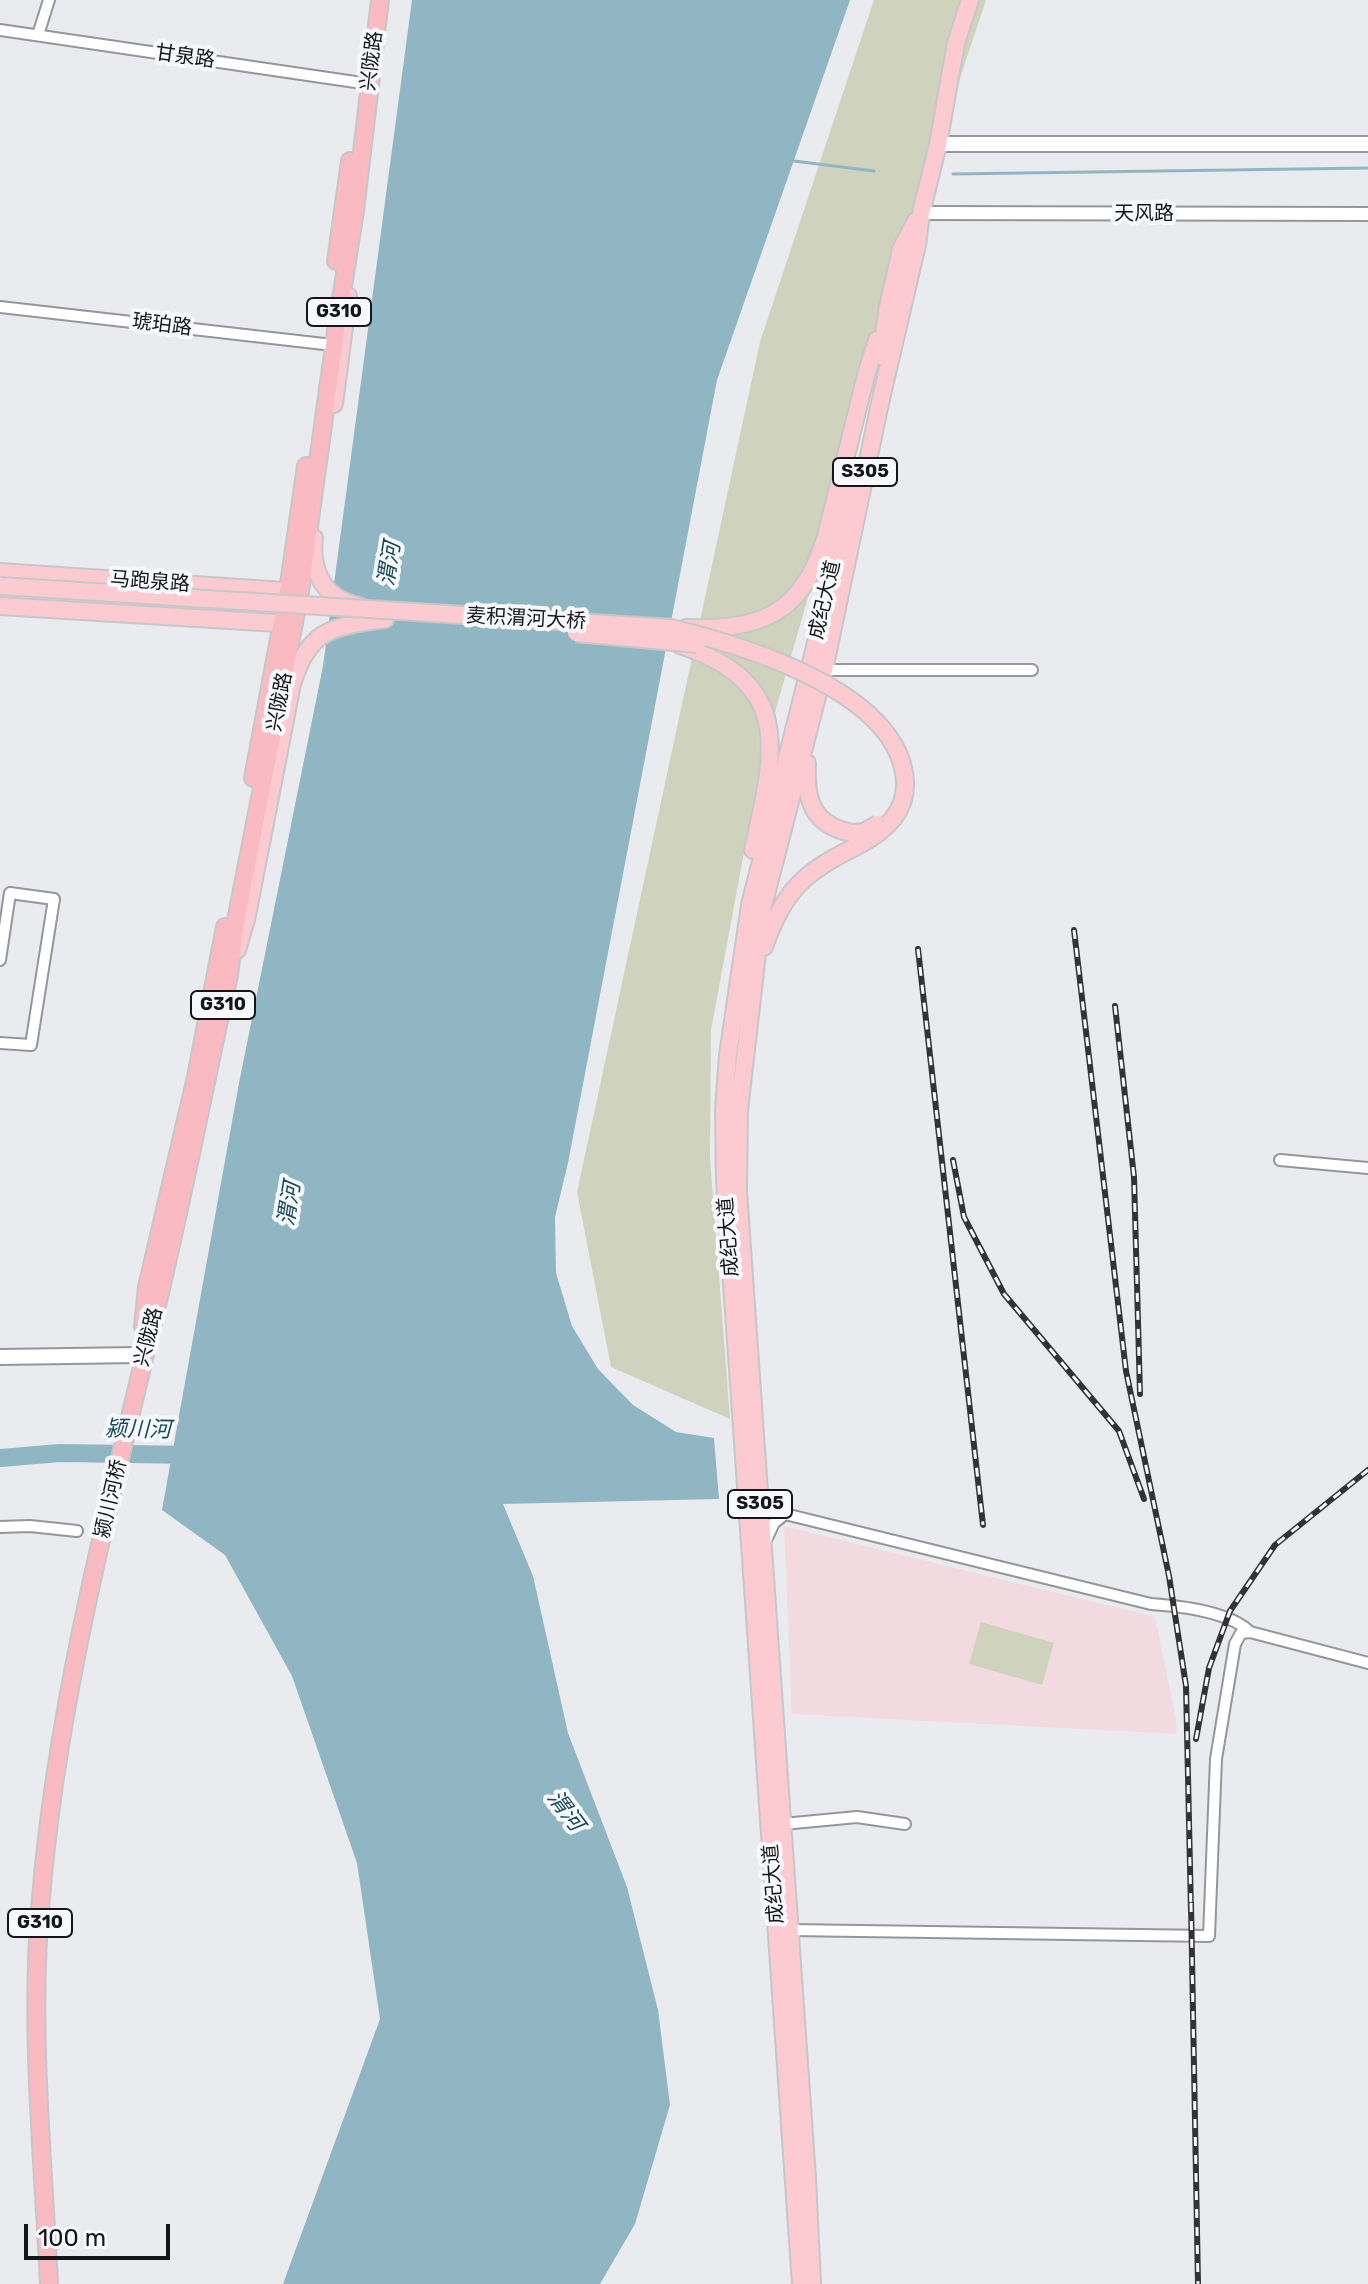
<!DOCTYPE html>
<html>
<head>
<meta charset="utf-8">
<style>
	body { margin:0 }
	#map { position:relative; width:1368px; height:2284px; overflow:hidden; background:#eaebef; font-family:Rubik,sans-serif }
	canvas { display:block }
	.scale { position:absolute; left:24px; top:2224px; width:146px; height:36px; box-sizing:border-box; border:4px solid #161618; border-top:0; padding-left:10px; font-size:24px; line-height:28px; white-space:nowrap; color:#161618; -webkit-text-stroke:6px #f7f8fc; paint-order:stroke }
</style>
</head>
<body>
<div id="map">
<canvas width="1368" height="2284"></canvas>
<div class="scale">100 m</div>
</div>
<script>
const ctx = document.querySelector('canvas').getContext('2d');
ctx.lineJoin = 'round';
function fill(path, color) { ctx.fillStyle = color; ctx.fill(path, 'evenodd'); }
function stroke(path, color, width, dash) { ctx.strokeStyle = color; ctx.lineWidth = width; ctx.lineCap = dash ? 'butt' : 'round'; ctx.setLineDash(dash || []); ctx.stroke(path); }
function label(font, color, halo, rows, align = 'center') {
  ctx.font = font + ' Rubik,"Noto Sans SC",sans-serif'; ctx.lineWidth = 8; ctx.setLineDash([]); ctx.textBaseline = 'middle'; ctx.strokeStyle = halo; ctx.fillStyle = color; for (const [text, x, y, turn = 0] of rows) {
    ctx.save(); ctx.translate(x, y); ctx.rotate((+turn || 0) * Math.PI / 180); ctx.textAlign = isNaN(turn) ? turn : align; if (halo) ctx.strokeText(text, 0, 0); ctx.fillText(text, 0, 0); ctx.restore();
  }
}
const education = new Path2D(`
	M784,1526L1155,1617L1176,1719V1734L792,1714Z`);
const green = new Path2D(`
	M874,0H986L938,144L761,761L711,1030L710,1158L730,1419L611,1367L577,1192L760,342Z
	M981,1622L1054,1643L1042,1685L969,1664Z`);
const water = new Path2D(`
	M412,0H850L717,380L568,1163L555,1217L556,1273L572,1326L598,1369L633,1405L676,1432L714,1438L719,1499L503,1504L533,1576L568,1733L627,1887L658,2010L670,2105L635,2224L600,2284H283L380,2019L357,1863L292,1676L225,1555L162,1510L239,1083L323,666Z`);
const stream = new Path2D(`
	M794,161L874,171
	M953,174L1368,168`);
const river = new Path2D(`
	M0,1458L60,1453L196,1455`);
const minor = new Path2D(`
	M0,30L369,84
	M38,35L49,0
	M0,307L324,344
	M824,670H1032
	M0,960L10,893L54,899L31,1045L0,1043
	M1280,1160L1368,1168
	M0,1527L30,1526L77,1531
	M765,1542L774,1523L785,1514L1151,1604C1180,1606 1229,1611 1250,1632
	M783,1824L857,1817L905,1824
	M790,1930L1209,1936L1216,1759L1235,1644L1241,1633L1250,1632L1368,1663`);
const tertiary = new Path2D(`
	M921,213L1368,214`);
const secondary = new Path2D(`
	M938,144H1368
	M0,1357L140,1355`);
const primary = new Path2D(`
	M881,356L887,312L901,249L916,221
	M334,404L348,296
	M314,538C310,571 324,599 359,606
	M0,572L300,592
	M0,606L294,624
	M686,628C762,630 803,614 826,536L866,375L877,340
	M680,645C796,684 774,753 753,850
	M807,763C805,800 812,825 852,833
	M764,947C784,890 804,872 857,846
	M237,950L246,920L292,684C310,628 332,627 385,619
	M801,2284L725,1181L724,1110L728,1055L750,905L814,651L851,488
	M812,2284L807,2178L738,1191L739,1110L762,910L824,670L880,403L917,245L921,213L938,144L956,43L970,0`);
const trunk = new Path2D(`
	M336,261L350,161
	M253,778L288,591L306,466
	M143,1327L147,1287L196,1077L225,927
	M49,2284C43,2156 29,2025 41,1897C58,1695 111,1498 158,1301C184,1193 205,1083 229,975L236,921L300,592L337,324L355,211L380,0`);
const rail = new Path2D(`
	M1074,930L1126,1371L1169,1576L1186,1686L1191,1912
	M918,949L983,1525
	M1115,1006L1134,1177L1140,1394
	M953,1160L964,1217L1004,1294L1119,1431L1144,1499
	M1196,1739L1209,1668L1230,1611L1275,1545L1368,1470
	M1191,1903L1198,2284`);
const primaryBridge = new Path2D(`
	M0,586L671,628C742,645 899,691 905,781C907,813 883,833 857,846
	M576,633L697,644
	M852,833L864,832L878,824`);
const shields = [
	[339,312,64],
	[865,472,64],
	[223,1005,64],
	[760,1504,64],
	[40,1923,64]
];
const shieldNames = [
	["G310",339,312],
	["S305",865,472],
	["G310",223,1005],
	["S305",760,1504],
	["G310",40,1923]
];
const streetNames = [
	["甘泉路",185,57,8],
	["兴陇路",372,61,-83],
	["天风路",1144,214],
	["琥珀路",162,325,7],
	["马跑泉路",150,582,4],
	["成纪大道",825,600,-77],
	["麦积渭河大桥",526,619,3],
	["兴陇路",280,702,-79],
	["成纪大道",729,1237,-94],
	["兴陇路",149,1337,-76],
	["颍川河桥",111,1499,-77],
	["成纪大道",774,1884,-94]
];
const waterNames = [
	["渭河",390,564,-81],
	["渭河",290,1204,-81],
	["颍川河",138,1430,1],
	["渭河",565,1811,53]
];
fill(education, '#f3dae1');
fill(green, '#cfd3bd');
fill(water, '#91b6c3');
stroke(stream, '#91b6c3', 3);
stroke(river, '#91b6c3', 18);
stroke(minor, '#959699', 14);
stroke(tertiary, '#959699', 16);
stroke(secondary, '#959699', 18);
stroke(primary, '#c7c7c8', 20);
stroke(trunk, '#c7c7c8', 20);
stroke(minor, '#fff', 10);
stroke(tertiary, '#fff', 12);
stroke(secondary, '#fff', 14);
stroke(primary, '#fbcbd1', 16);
stroke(trunk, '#fabac2', 16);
stroke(rail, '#333335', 6);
stroke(rail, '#f7f8fc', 3, [9]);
stroke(primaryBridge, '#c7c7c8', 20, []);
stroke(primaryBridge, '#fbcbd1', 16);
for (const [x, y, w] of shields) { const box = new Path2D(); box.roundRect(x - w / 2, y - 14, w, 28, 6); ctx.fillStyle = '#f7f8fc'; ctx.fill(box); stroke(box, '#161618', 2); }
label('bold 18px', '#161618', null, shieldNames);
label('20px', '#161618', '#f7f8fc', streetNames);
label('italic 22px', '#174a59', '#f7f8fc', waterNames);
</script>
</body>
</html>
